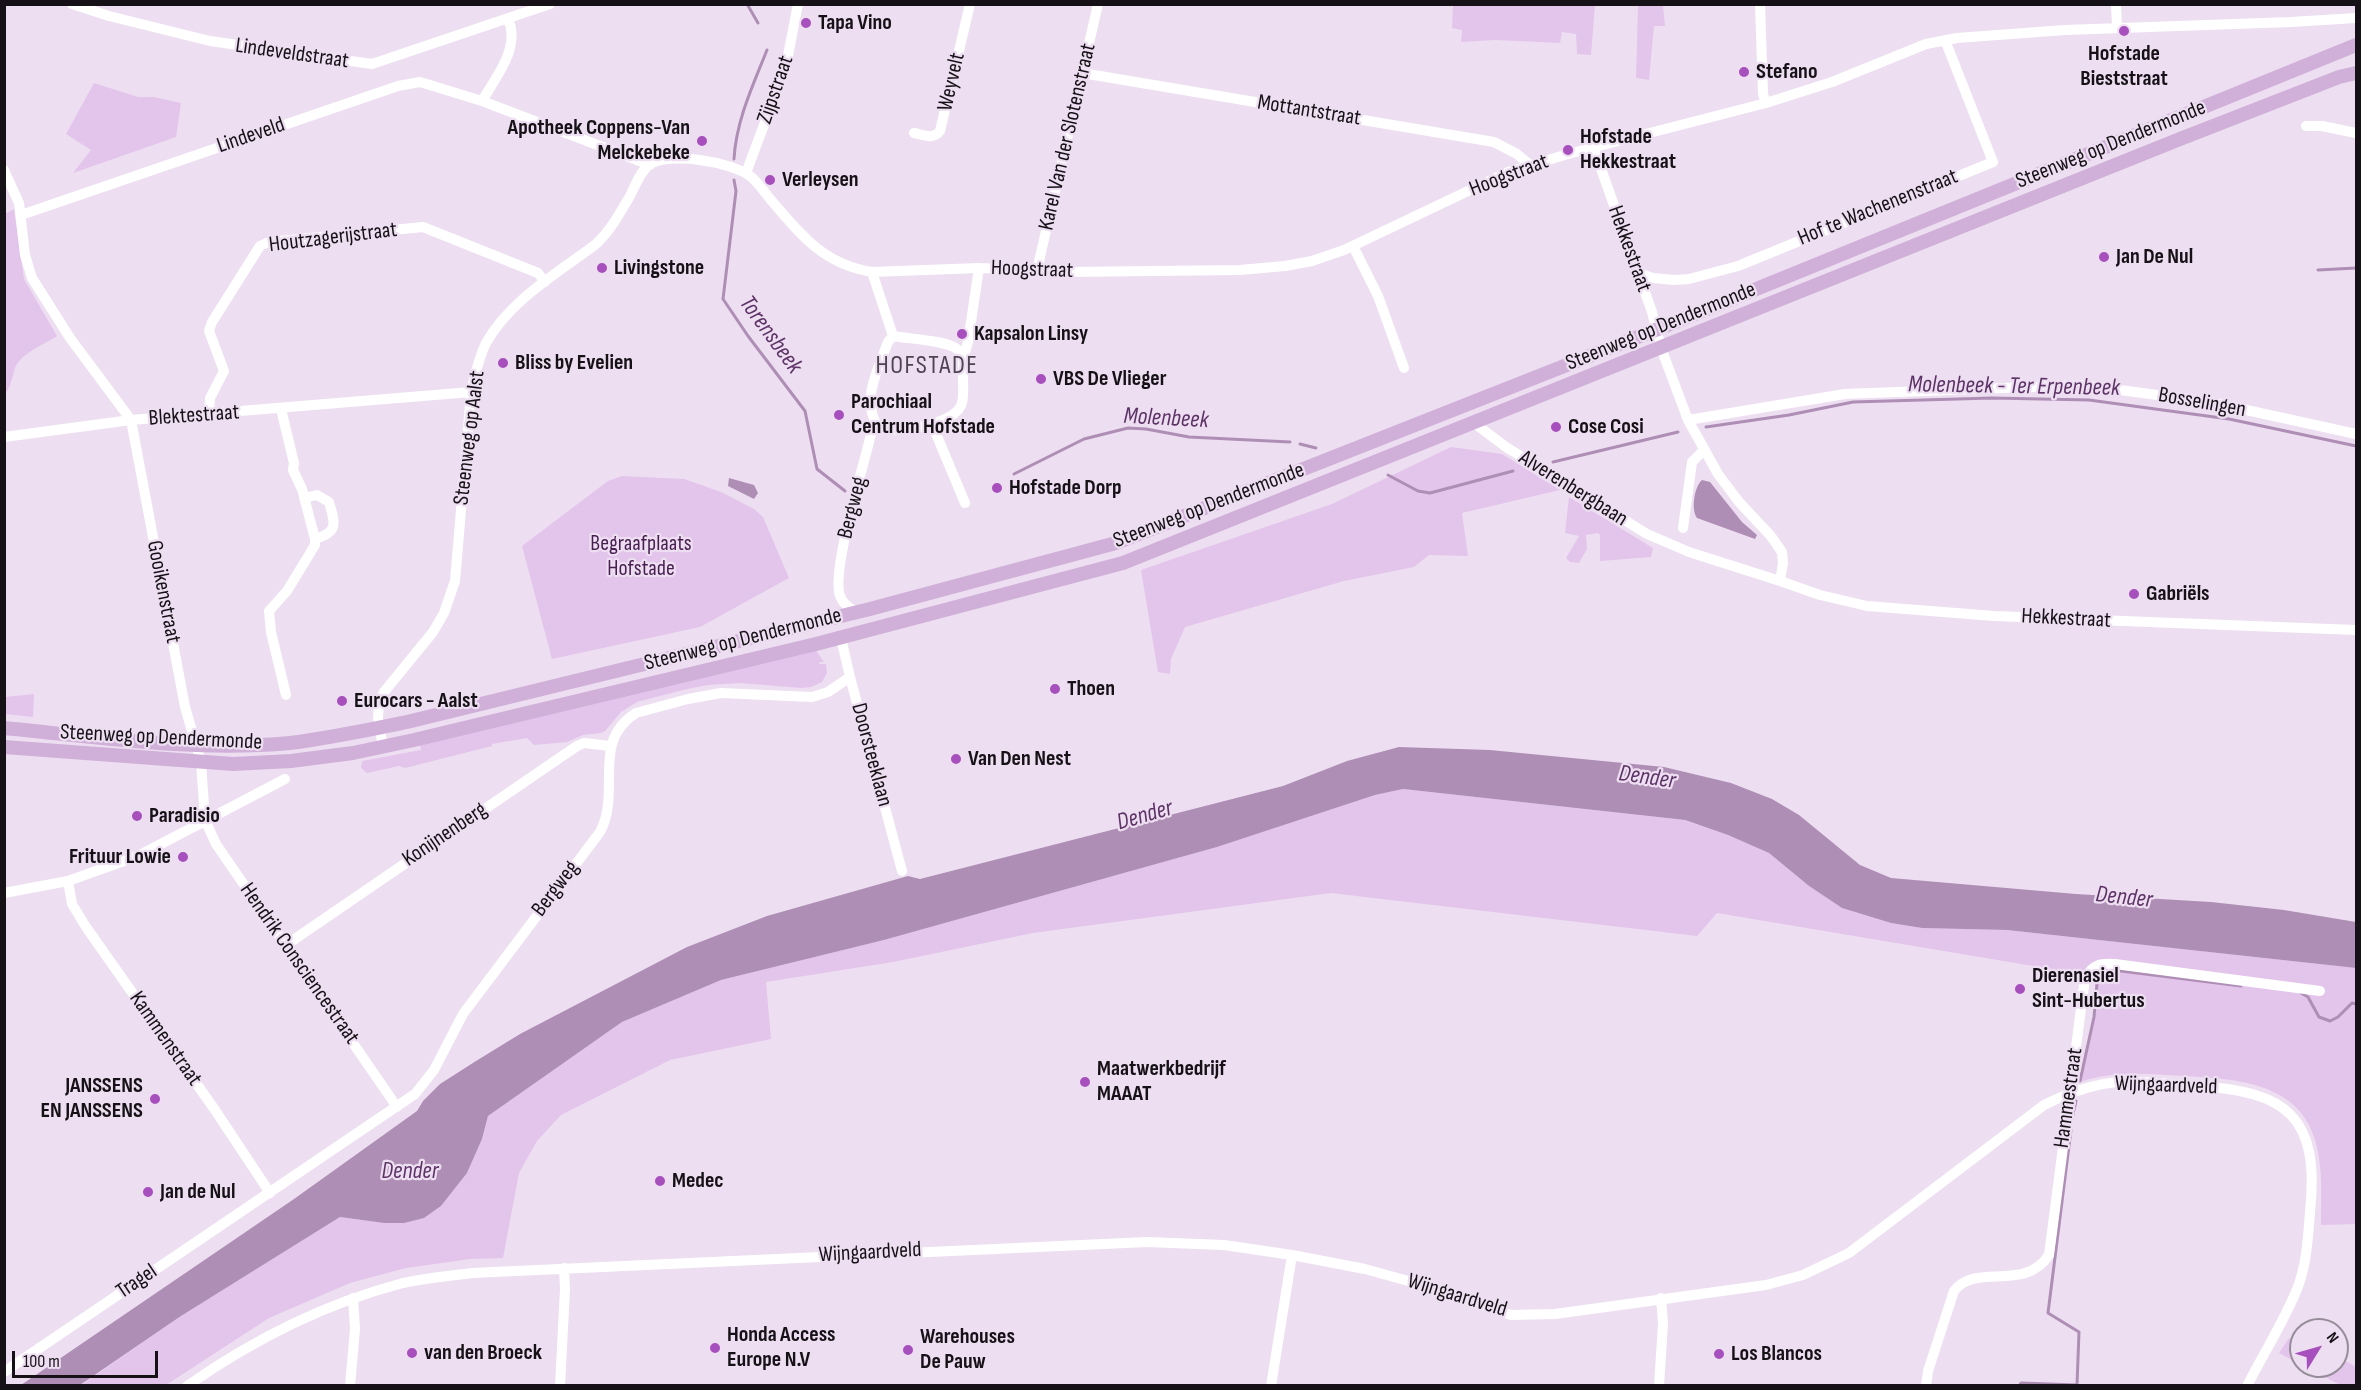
<!DOCTYPE html>
<html>
<head>
<meta charset="utf-8">
<style>
	body { margin:0 }
	#map { position:relative; width:2361px; height:1390px; overflow:hidden; background:#eddff1; font-family:"Sofia Sans Condensed",sans-serif }
	canvas { display:block }
	.frame { position:absolute; inset:0; border:6px solid #161117; pointer-events:none }
	.north { position:absolute; left:2289px; top:1318px; width:60px; height:60px; box-sizing:border-box; background:#eddff1; border:2px solid #978d9a; border-radius:50%; rotate:53deg; font-size:16px; font-weight:700; line-height:24px; text-align:center; color:#161117 }
	.north::after { content:''; display:block; margin:auto; width:21px; height:27px; background:#a74fbc; clip-path:polygon(50% 0,100% 100%,50% 72%,0 100%) }
	.scale { position:absolute; left:12px; top:1351px; width:146px; height:27px; box-sizing:border-box; border:3px solid #161117; border-top:0; padding-left:8px; font-size:18px; line-height:21px; white-space:nowrap; color:#161117; -webkit-text-stroke:4px #eddff1; paint-order:stroke }
</style>
</head>
<body>
<div id="map">
<canvas width="2361" height="1390"></canvas>
<div class="frame"></div>
<div class="north">N</div>
<div class="scale">100 m</div>
</div>
<script>
const ctx = document.querySelector('canvas').getContext('2d');
ctx.lineJoin = 'round';
function fill(path, color) { ctx.fillStyle = color; ctx.fill(path, 'evenodd'); }
function stroke(path, color, width, dash) { ctx.strokeStyle = color; ctx.lineWidth = width; ctx.lineCap = dash ? 'butt' : 'round'; ctx.setLineDash(dash || []); ctx.stroke(path); }
function label(font, color, halo, rows, align = 'center') {
  ctx.font = font + ' "Sofia Sans Condensed",sans-serif'; ctx.lineWidth = 4.5; ctx.setLineDash([]); ctx.textBaseline = 'middle'; ctx.strokeStyle = halo; ctx.fillStyle = color; for (const [text, x, y, turn = 0] of rows) {
    ctx.save(); ctx.translate(x, y); ctx.rotate((+turn || 0) * Math.PI / 180); ctx.textAlign = isNaN(turn) ? turn : align; if (halo) ctx.strokeText(text, 0, 0); ctx.fillText(text, 0, 0); ctx.restore();
  }
}
const green = new Path2D(`
	M1453,5H1595L1591,55L1577,54L1576,34L1562,32L1560,43L1495,40L1461,42L1462,30L1452,28Z
	M1638,5H1663L1665,26H1654L1649,80L1636,78Z
	M94,83L138,97H154L181,103L176,137L73,173L91,150L66,134Z
	M14,209L24,279L57,336C45,344 21,353 15,368C12,378 11,386 5,394V214Z
	M1451,447L1502,454L1560,490L1462,513L1468,556L1429,555L1414,567L1344,581L1185,627L1171,659L1170,674L1158,672L1141,570L1332,504Z
	M622,476L684,479L721,492L754,509L763,517L789,578L700,627L552,659L522,546L608,481Z
	M1569,497L1653,548L1651,557L1600,561V535L1598,533L1586,535L1587,549L1579,563L1570,562L1566,558L1579,536L1565,533Z
	M815,649L824,662H820L819,664H826L827,673L822,682L811,687L801,688L740,683L708,685L687,689L637,702L621,712L605,731L601,733L583,735L567,742L534,745L527,738L492,744V746L405,768L399,766L367,773L361,768L362,761L421,750L420,745Z
	M34,694L33,717L5,714V697Z
	M1403,789L1684,820L1728,835L1769,853L1809,886L1842,908L1891,923L1922,928L2007,930L2356,968V1224L2321,1225C2321,1198 2323,1169 2316,1143C2300,1082 2236,1079 2184,1076C2148,1074 2115,1070 2080,1082L2094,1017L2098,972L2081,974L1717,913L1697,936L1331,893L1033,933L893,962L766,982L771,1039L670,1060L561,1115L537,1141L519,1173L503,1258L470,1259L406,1268L350,1283L269,1318L166,1385L80,1386L181,1316L340,1217L384,1223L424,1218L441,1206L467,1173L482,1139L488,1116L622,1022L721,980L884,940L1217,847L1375,795Z
	M2289,1338L2301,1345V1365L2279,1353Z
	M2337,1356L2356,1367V1385H2340L2304,1366H2337Z`);
const water = new Path2D(`
	M729,478L754,485L758,493L754,499L728,486Z
	M1702,480L1710,482L1742,522L1757,535L1755,539L1697,518C1691,510 1694,487 1702,480Z
	M1399,747L1490,750L1664,767L1731,783L1772,799L1799,815L1860,865L1891,878L2076,894L2211,902L2284,910L2356,922V968L2007,930L1922,928L1891,923L1842,908L1809,886L1769,853L1728,835L1685,820L1403,789L1375,795L1217,847L884,940L721,980L622,1022L488,1116L482,1139L467,1173L441,1206L424,1218L404,1223H384L340,1217L181,1316L80,1385H21L294,1199L417,1111L423,1101L440,1084L476,1061L520,1034L687,947L767,916L908,876L920,879L1283,786L1347,761Z`);
const stream = new Path2D(`
	M747,4L758,23
	M734,159C736,121 753,85 767,50
	M734,180L736,191L723,299L748,336L805,411L817,469L845,491
	M2318,270L2356,268
	M1706,427L1789,415L1853,402L1992,398L2089,400L2229,419L2356,446
	M1300,444L1316,448
	M1553,462L1678,432
	M1014,474L1084,439L1128,428L1146,429L1189,437L1290,442
	M1388,475L1418,491L1430,493L1513,471
	M2301,993L2308,997L2319,1017L2330,1021L2338,1017L2352,1003L2356,1004
	M2080,1081L2094,1017L2098,972L2113,970L2241,986
	M2071,1123L2076,1101
	M2019,1386L2021,1383L2077,1385L2079,1332L2048,1313L2071,1130`);
const minor = new Path2D(`
	M72,4L109,16L210,41L372,64L550,4
	M1760,4L1763,94L1766,103
	M2116,4L2117,27
	M1082,73L1494,142L1517,154L1530,165
	M482,101C496,77 521,47 508,19
	M2306,126H2322L2356,133
	M914,133C924,135 933,140 940,131L970,4
	M1594,149L1652,312L1661,348L1688,420L1718,474L1739,502L1770,535L1782,552L1783,563L1780,581L1820,595L1867,606L1994,616L2356,630
	M4,170L19,203L25,255L32,278L70,338L131,420L185,707L201,762L205,820L216,844L397,1107
	M746,173L786,66L798,4
	M21,215L398,86L420,82L482,101L650,165
	M1353,246L1378,296L1404,368
	M1037,270L1098,4
	M872,272L893,336L888,342C879,367 861,399 877,425C881,426 886,429 891,429C908,432 957,422 962,403C964,395 963,384 963,375C963,366 965,355 957,349C945,340 908,339 893,336
	M1638,273L1653,278L1674,280L1689,279L1738,266L1993,162L1945,40
	M963,359L968,342L979,268
	M281,409L294,463L293,470L302,489L315,539V545L287,591L269,611L271,632L286,695
	M209,414L210,398L224,371L209,331L212,322L260,246L269,242L423,227L538,273L545,282
	M1688,420L1845,394L2082,385L2210,402L2356,434
	M1474,423L1506,447L1647,534L1689,552L1780,581
	M932,424L965,503
	M4,437L131,420L471,392
	M304,498L317,495L329,502C335,523 339,532 315,539
	M1683,528L1692,462L1704,450
	M856,612C849,608 843,604 840,596C831,571 864,465 871,434L877,425
	M841,638L850,677L902,871
	M383,747L378,718L379,704L384,692L433,632L444,613L455,581L471,392C475,376 478,359 486,343C510,300 558,273 596,244C611,230 620,213 630,196C635,186 640,172 649,165C668,151 732,162 750,176C758,182 764,192 771,200C801,235 823,264 872,272L979,268L1067,272L1240,270L1285,266L1312,261L1344,250L1508,172L1568,154L1766,103L1832,82L1926,44L1957,38L2065,30L2291,22L2356,18
	M68,881L72,904L86,927L215,1110L270,1193
	M4,893L68,881L138,856L285,779
	M286,945L577,746L584,743L610,746
	M4,1372L415,1094L434,1070L463,1014L600,832C622,791 590,742 636,713L688,699L721,693L812,697L828,692L850,677
	M187,1386C254,1339 323,1304 403,1283C425,1278 449,1276 472,1273L1147,1242L1224,1245L1292,1255L1365,1269L1437,1289L1511,1315L1555,1314L1766,1285L1803,1275L1849,1253L2044,1105C2068,1093 2095,1083 2122,1082C2146,1081 2171,1084 2195,1086C2287,1091 2320,1116 2310,1212C2308,1237 2307,1260 2299,1284C2286,1319 2264,1352 2247,1386
	M350,1386L355,1329L353,1298
	M560,1386L565,1289L564,1268
	M1271,1386L1292,1255
	M1659,1386L1663,1323L1661,1298
	M1926,1386L1928,1371L1954,1291C1976,1262 2024,1293 2049,1255L2085,978C2093,964 2101,963 2115,964L2320,991`);
const major = new Path2D(`
	M4,728C98,737 196,752 290,743C330,738 368,730 407,722L870,609L1116,543L1658,329L2356,45
	M4,747L233,764L291,761L353,753L414,740L816,644L1123,563L2180,139L2339,77L2356,73`);
const markers = [
	[806,23,6,"#a74fbc"],
	[2124,31,6,"#a74fbc"],
	[1744,72,6,"#a74fbc"],
	[702,141,6,"#a74fbc"],
	[1568,150,6,"#a74fbc"],
	[770,180,6,"#a74fbc"],
	[2104,257,6,"#a74fbc"],
	[602,268,6,"#a74fbc"],
	[962,334,6,"#a74fbc"],
	[503,363,6,"#a74fbc"],
	[1041,379,6,"#a74fbc"],
	[839,415,6,"#a74fbc"],
	[1556,427,6,"#a74fbc"],
	[997,488,6,"#a74fbc"],
	[2134,594,6,"#a74fbc"],
	[1055,689,6,"#a74fbc"],
	[342,701,6,"#a74fbc"],
	[956,759,6,"#a74fbc"],
	[137,816,6,"#a74fbc"],
	[183,857,6,"#a74fbc"],
	[2020,989,6,"#a74fbc"],
	[1085,1082,6,"#a74fbc"],
	[155,1099,6,"#a74fbc"],
	[660,1181,6,"#a74fbc"],
	[148,1192,6,"#a74fbc"],
	[715,1348,6,"#a74fbc"],
	[908,1350,6,"#a74fbc"],
	[412,1353,6,"#a74fbc"],
	[1719,1354,6,"#a74fbc"]
];
const poiNames = [
	["Tapa Vino",818,23],
	["Hofstade",2124,54,"center"],
	["Bieststraat",2124,79,"center"],
	["Stefano",1756,72],
	["Apotheek Coppens-Van",690,128,"right"],
	["Melckebeke",690,153,"right"],
	["Hofstade",1580,137],
	["Hekkestraat",1580,162],
	["Verleysen",782,180],
	["Jan De Nul",2116,257],
	["Livingstone",614,268],
	["Kapsalon Linsy",974,334],
	["Bliss by Evelien",515,363],
	["VBS De Vlieger",1053,379],
	["Parochiaal",851,402],
	["Centrum Hofstade",851,427],
	["Cose Cosi",1568,427],
	["Hofstade Dorp",1009,488],
	["Gabriëls",2146,594],
	["Thoen",1067,689],
	["Eurocars - Aalst",354,701],
	["Van Den Nest",968,759],
	["Paradisio",149,816],
	["Frituur Lowie",171,857,"right"],
	["Dierenasiel",2032,976],
	["Sint-Hubertus",2032,1001],
	["Maatwerkbedrijf",1097,1069],
	["MAAAT",1097,1094],
	["JANSSENS",143,1086,"right"],
	["EN JANSSENS",143,1111,"right"],
	["Medec",672,1181],
	["Jan de Nul",160,1192],
	["Honda Access",727,1335],
	["Europe N.V",727,1360],
	["Warehouses",920,1337],
	["De Pauw",920,1362],
	["van den Broeck",424,1353],
	["Los Blancos",1731,1354]
];
const streetNames = [
	["Lindeveldstraat",292,54,8],
	["Weyvelt",952,82,-77],
	["Zijpstraat",776,90,-71],
	["Mottantstraat",1309,111,9],
	["Lindeveld",251,136,-19],
	["Karel Van der Slotenstraat",1068,137,-77],
	["Steenweg op Dendermonde",2111,145,-22],
	["Hoogstraat",1509,176,-21],
	["Hof te Wachenenstraat",1878,208,-22],
	["Houtzagerijstraat",333,238,-7],
	["Hekkestraat",1629,249,70],
	["Hoogstraat",1032,270,2],
	["Steenweg op Dendermonde",1661,327,-22],
	["Bosselingen",2202,403,10],
	["Blektestraat",194,416,-4],
	["Steenweg op Aalst",470,438,-83],
	["Alverenbergbaan",1573,489,32],
	["Steenweg op Dendermonde",1209,506,-21],
	["Bergweg",853,508,-76],
	["Gooikenstraat",163,592,79],
	["Hekkestraat",2066,619,3],
	["Steenweg op Dendermonde",743,640,-14],
	["Steenweg op Dendermonde",161,738,3],
	["Doorsteeklaan",871,755,75],
	["Konijnenberg",445,835,-34],
	["Bergweg",556,889,-53],
	["Hendrik Consciencestraat",299,964,55],
	["Kammenstraat",165,1039,55],
	["Wijngaardveld",2166,1086,2],
	["Hammestraat",2069,1098,-82],
	["Wijngaardveld",870,1253,-3],
	["Tragel",137,1282,-34],
	["Wijngaardveld",1457,1296,17]
];
const parkNames = [
	["Begraafplaats",641,544],
	["Hofstade",641,569]
];
const waterNames = [
	["Torensbeek",770,335,54],
	["Molenbeek - Ter Erpenbeek",2014,387,1],
	["Molenbeek",1166,419,3],
	["Dender",1647,778,8],
	["Dender",1145,816,-16],
	["Dender",2124,898,6],
	["Dender",410,1172]
];
const quarterNames = [
	["HOFSTADE",927,366]
];
fill(green, '#e3c4eb');
fill(water, '#af8eb6');
stroke(stream, '#af8eb6', 3);
stroke(minor, '#fff', 10);
stroke(major, '#d0b0d8', 14);
for (const [x, y, r, color] of markers) { const dot = new Path2D(); dot.arc(x, y, r, 0, 2 * Math.PI); ctx.fillStyle = color; ctx.fill(dot); stroke(dot, '#eddff1', 2); }
label('bold 22px', '#161117', '#eddff1', poiNames, 'left');
label('22px', '#161117', '#eddff1', streetNames);
label('22px', '#481e51', '#eddff1', parkNames);
label('italic 24px', '#5d3367', '#eddff1', waterNames);
ctx.letterSpacing = '1.5px';
label('26px', '#4f4352', '#eddff1', quarterNames);
ctx.letterSpacing = '0px';
</script>
</body>
</html>
